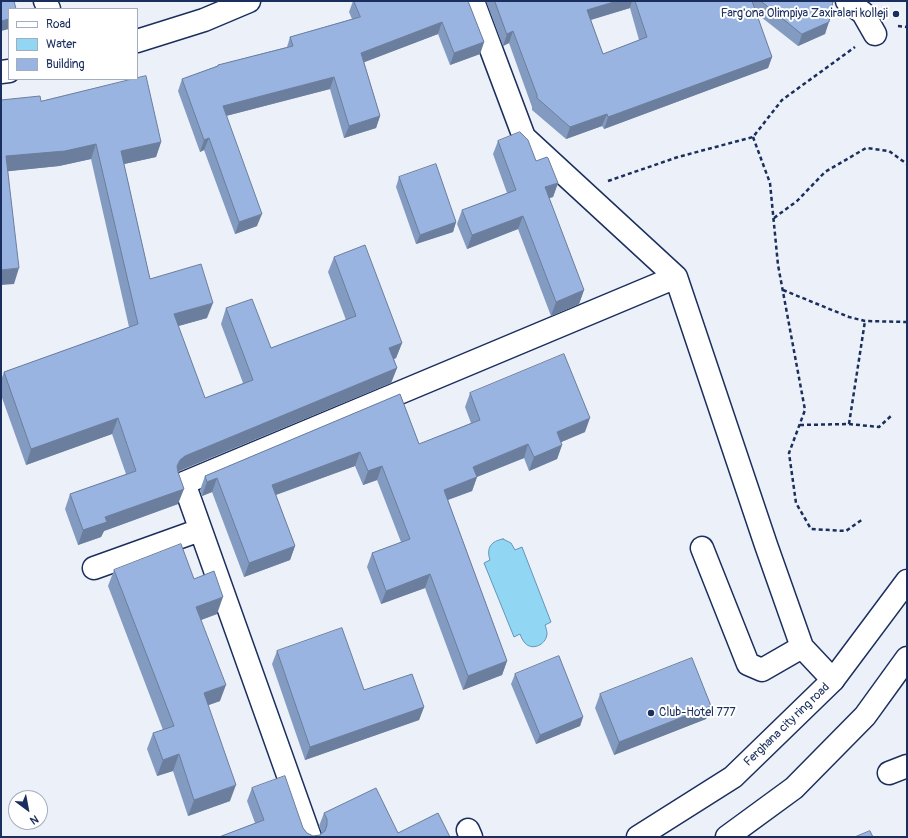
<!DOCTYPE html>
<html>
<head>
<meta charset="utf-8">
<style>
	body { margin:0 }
	#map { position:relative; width:908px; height:838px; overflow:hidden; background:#ebf0f9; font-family:Pangolin,sans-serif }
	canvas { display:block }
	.frame { position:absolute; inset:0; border:2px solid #1b2f5e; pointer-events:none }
	.legend { position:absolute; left:8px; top:8px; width:130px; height:72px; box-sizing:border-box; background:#fff; border:1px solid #a4acbf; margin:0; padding:5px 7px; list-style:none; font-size:12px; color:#1b2f5e }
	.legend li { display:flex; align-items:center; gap:8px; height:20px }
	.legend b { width:20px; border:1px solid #a4acbf }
	.north { position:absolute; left:8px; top:790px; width:40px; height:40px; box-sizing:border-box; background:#fff; border:1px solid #a4acbf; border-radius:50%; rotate:148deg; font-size:11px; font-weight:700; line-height:16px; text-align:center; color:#1b2f5e }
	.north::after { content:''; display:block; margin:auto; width:14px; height:18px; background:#1b2f5e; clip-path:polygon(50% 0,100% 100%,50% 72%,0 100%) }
</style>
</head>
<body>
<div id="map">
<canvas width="908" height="838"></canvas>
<div class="frame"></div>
<ul class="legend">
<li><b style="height:5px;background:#fff"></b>Road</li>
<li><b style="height:11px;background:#91d7f3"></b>Water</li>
<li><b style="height:11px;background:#99b4e0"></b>Building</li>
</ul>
<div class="north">N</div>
</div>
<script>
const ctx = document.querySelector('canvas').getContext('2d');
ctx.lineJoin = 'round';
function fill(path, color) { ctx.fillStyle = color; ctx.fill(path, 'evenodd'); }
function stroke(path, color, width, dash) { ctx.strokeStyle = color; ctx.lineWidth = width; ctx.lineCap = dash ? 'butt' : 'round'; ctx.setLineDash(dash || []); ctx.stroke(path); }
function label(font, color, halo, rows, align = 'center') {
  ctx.font = font + ' Pangolin,sans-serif'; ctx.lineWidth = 4; ctx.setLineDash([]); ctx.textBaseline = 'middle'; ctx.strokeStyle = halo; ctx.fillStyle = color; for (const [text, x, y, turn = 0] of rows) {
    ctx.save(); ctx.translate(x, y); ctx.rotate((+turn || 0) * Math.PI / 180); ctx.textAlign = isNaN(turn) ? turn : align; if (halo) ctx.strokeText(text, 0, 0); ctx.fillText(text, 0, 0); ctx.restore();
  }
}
const water = new Path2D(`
	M503,539L511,543L515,550L522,547L551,622L545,625C546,628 547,631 547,634C546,645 532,651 525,643C523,641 521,637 520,634L514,637L484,563L490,560C486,548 491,541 503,539Z`);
const path = new Path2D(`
	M898,26L907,27
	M753,137L770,183L778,265L805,410L789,453L796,503L811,529L846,531L863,519
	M608,181L678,157L753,137L782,100L855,47
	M774,218L797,201L825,172L866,148L889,151L907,164
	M783,290L849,317L865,321L907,322
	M849,424L865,321
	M800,425L849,424L879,427L891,416`);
const minor = new Path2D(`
	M45,1L49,9
	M473,1L524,137L676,277L766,545L802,647L833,680
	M847,1L863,13L875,34
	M137,41L204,20L249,1
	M1,72L9,71
	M702,548L748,664L762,670L802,647
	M94,568L200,530
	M889,773L907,766
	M468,830L471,837
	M310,837L184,483L676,277`);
const highway = new Path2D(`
	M638,837L733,777L833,680L907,581
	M727,837L794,788L865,716L907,658`);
const wall = new Path2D(`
	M353,1H468L484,42L480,54L450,65L438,34L364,62L380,116L376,128L344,138L330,89L226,116L257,226L235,234L204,150L200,152L178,91L182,79L217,66L218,65L287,47L290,37L352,19L349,12Z
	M486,1H833L825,34L798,46L756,13L772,57L768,68L604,129L602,126L566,139L532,110V107L509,43L503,46ZM630,8L639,40L603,54L591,20Z
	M1,100L41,101L161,142L156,157L124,164L150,279L207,318L178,326L205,398L243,383L221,324L226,308L271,348L346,320L328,272L334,257L402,343L396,358L394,359L397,368L391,383L179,471L178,472V504L104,531L101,537L78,545L65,509L70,494L126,474L112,434L26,465L1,395V380L4,372L129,327L91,159L59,166L8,171L14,284Z
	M498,141L536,161L558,183L553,197L549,198L584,290L579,304L551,316L518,229L467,249L457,224L462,210L507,193L493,154Z
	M399,177L456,222L453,232L416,244L396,187Z
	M470,393L585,432L561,442L562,445L557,459L529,471L524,458L477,477L472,491L448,500L507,661L502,675L463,690L425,588L381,604L367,567L372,553L401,542L377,480L363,485L355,466L276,495L295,546L290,560L244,577L212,492L202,496L200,490L205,476L400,394L419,444L471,423L465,407Z
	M114,570L194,579L217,614L201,620L220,701L208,705L230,801L188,816L173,771L157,776L147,749L153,733L163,730L108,586Z
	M277,651L364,690L424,707L419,720L305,760L272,664Z
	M515,674L583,717L580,726L536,744L511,684Z
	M600,694L711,706L706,719L614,755L595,708Z
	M252,788L303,828L307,833L313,836L320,835L322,833L319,826L324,813L398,833L450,837H219L255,823L247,801Z`);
const shadedWall = new Path2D(`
	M617,1H632L630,8L583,22L587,10Z
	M9,19V29L1,31V21Z
	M442,22L438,34L357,65L361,53Z
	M829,22L825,34L798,46L802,34Z
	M513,31L509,43L503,46L507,34Z
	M484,42L480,54L450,65L454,53Z
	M772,57L768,68L604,129L608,117Z
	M334,77L330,89L218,118L223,106Z
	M607,114L602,126L566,139L570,127Z
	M380,116L376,128L344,138L349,126Z
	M209,138L204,150L200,152L204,140Z
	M161,142L156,157L115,166L121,151Z
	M96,144L91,159L59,166L1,172L6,156Z
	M558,183L553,197L540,201L545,187Z
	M262,214L257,226L235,234L239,222Z
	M523,216L518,229L467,249L472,235Z
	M456,222L453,232L416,244L420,235Z
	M19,268L14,284L1,285V270Z
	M584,290L579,304L551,316L556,302Z
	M213,303L207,318L168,329L174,314Z
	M402,343L396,358L384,363L389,348Z
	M397,368L391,383L179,471L174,476L180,460L185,456Z
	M118,418L112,434L26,465L31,449Z
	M590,418L585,432L552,446L557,432Z
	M528,444L524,458L469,480L477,477L472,491L439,503L444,490L473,467Z
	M562,445L557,459L529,471L534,457Z
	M360,452L355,466L267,498L272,485Z
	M382,466L377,480L363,485L368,471Z
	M217,478L212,492L202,496L207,482Z
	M184,489L178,504L104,531L101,537L78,545L83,530L105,517Z
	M295,546L290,560L244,577L249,563Z
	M430,574L425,588L381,604L386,591Z
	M223,597L217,614L190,624L196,607Z
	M507,661L502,675L463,690L468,676Z
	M226,685L220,701L198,709L204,693Z
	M711,706L706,719L614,755L619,742Z
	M424,707L419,720L305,760L310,747Z
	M583,717L580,726L536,744L540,735Z
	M179,754L173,771L157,776L163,760Z
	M236,785L230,801L188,816L194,800Z`);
const building = new Path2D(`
	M1,1H14L16,9H9V19L1,21Z
	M354,1H468L484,42L454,53L442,22L361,53L380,116L349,126L334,77L223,106L262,214L239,222L209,138L204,140L182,79L218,66V65L293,46L290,37L360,17Z
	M495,1H617L587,10L603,54L647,37L635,1H752L772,57L608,117L607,114L570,127L537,98V95L513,31L507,34Z
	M761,1H833L829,22L802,34Z
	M146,76L161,142L121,151L150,279L201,264L213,303L174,314L205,398L253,380L226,308L252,299L271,348L356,316L334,257L365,245L402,343L389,348L397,368L185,456L180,460L177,466L178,472L184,489L105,517L107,522L83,530L70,494L136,471L118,418L31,449L4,372L138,324L96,144L65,151L6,156L19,268L1,270V100L40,96L41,101Z
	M520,132L528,140L536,161L547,157L548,158L558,183L545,187L584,290L556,302L523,216L472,235L462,210L516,190L498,141Z
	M436,164L456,222L420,235L399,177Z
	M564,354L590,418L557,432L562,445L534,457L528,444L473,467L477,477L444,490L507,661L468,676L430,574L386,591L372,553L410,539L382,466L368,471L360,452L272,485L295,546L249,563L217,478L207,482L205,476L400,394L419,444L480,420L470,393Z
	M181,544L194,579L214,571L223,597L196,607L226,685L204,693L236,785L194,800L179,754L163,760L153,733L174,726L114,570Z
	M342,628L364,690L412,674L424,707L310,747L277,651Z
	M559,656L583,717L540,735L515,674Z
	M692,658L711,706L619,742L600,694Z
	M285,776L303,828L307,833L313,836L320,835L325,831L327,825V819L324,813L376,788L398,833L438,813L450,837H219L264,820L252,788Z
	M870,831L873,837H855Z`);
const markers = [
	[896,14,4,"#1b2f5e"],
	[651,713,4,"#1b2f5e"]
];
const poiNames = [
	["Farg'ona Olimpiya Zaxiralari kolleji",888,14],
	["Club-Hotel 777",659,713,"left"]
];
const streetNames = [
	["Ferghana city ring road",787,725,-44]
];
fill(water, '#91d7f3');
stroke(water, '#6294b7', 1);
stroke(minor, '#1b2f5e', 25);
stroke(highway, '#1b2f5e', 25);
stroke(path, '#1b2f5e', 2.5, [4, 3]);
stroke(minor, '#fff', 22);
stroke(highway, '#fff', 22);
fill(wall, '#849bc1');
fill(shadedWall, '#6b7e9d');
fill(building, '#99b4e0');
stroke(building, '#6b7e9d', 1);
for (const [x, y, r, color] of markers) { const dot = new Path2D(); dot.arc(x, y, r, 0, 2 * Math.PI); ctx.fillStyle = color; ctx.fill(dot); stroke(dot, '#fff', 1.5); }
label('12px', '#1b2f5e', '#fff', poiNames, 'right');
label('12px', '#1b2f5e', '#fff', streetNames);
</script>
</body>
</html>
